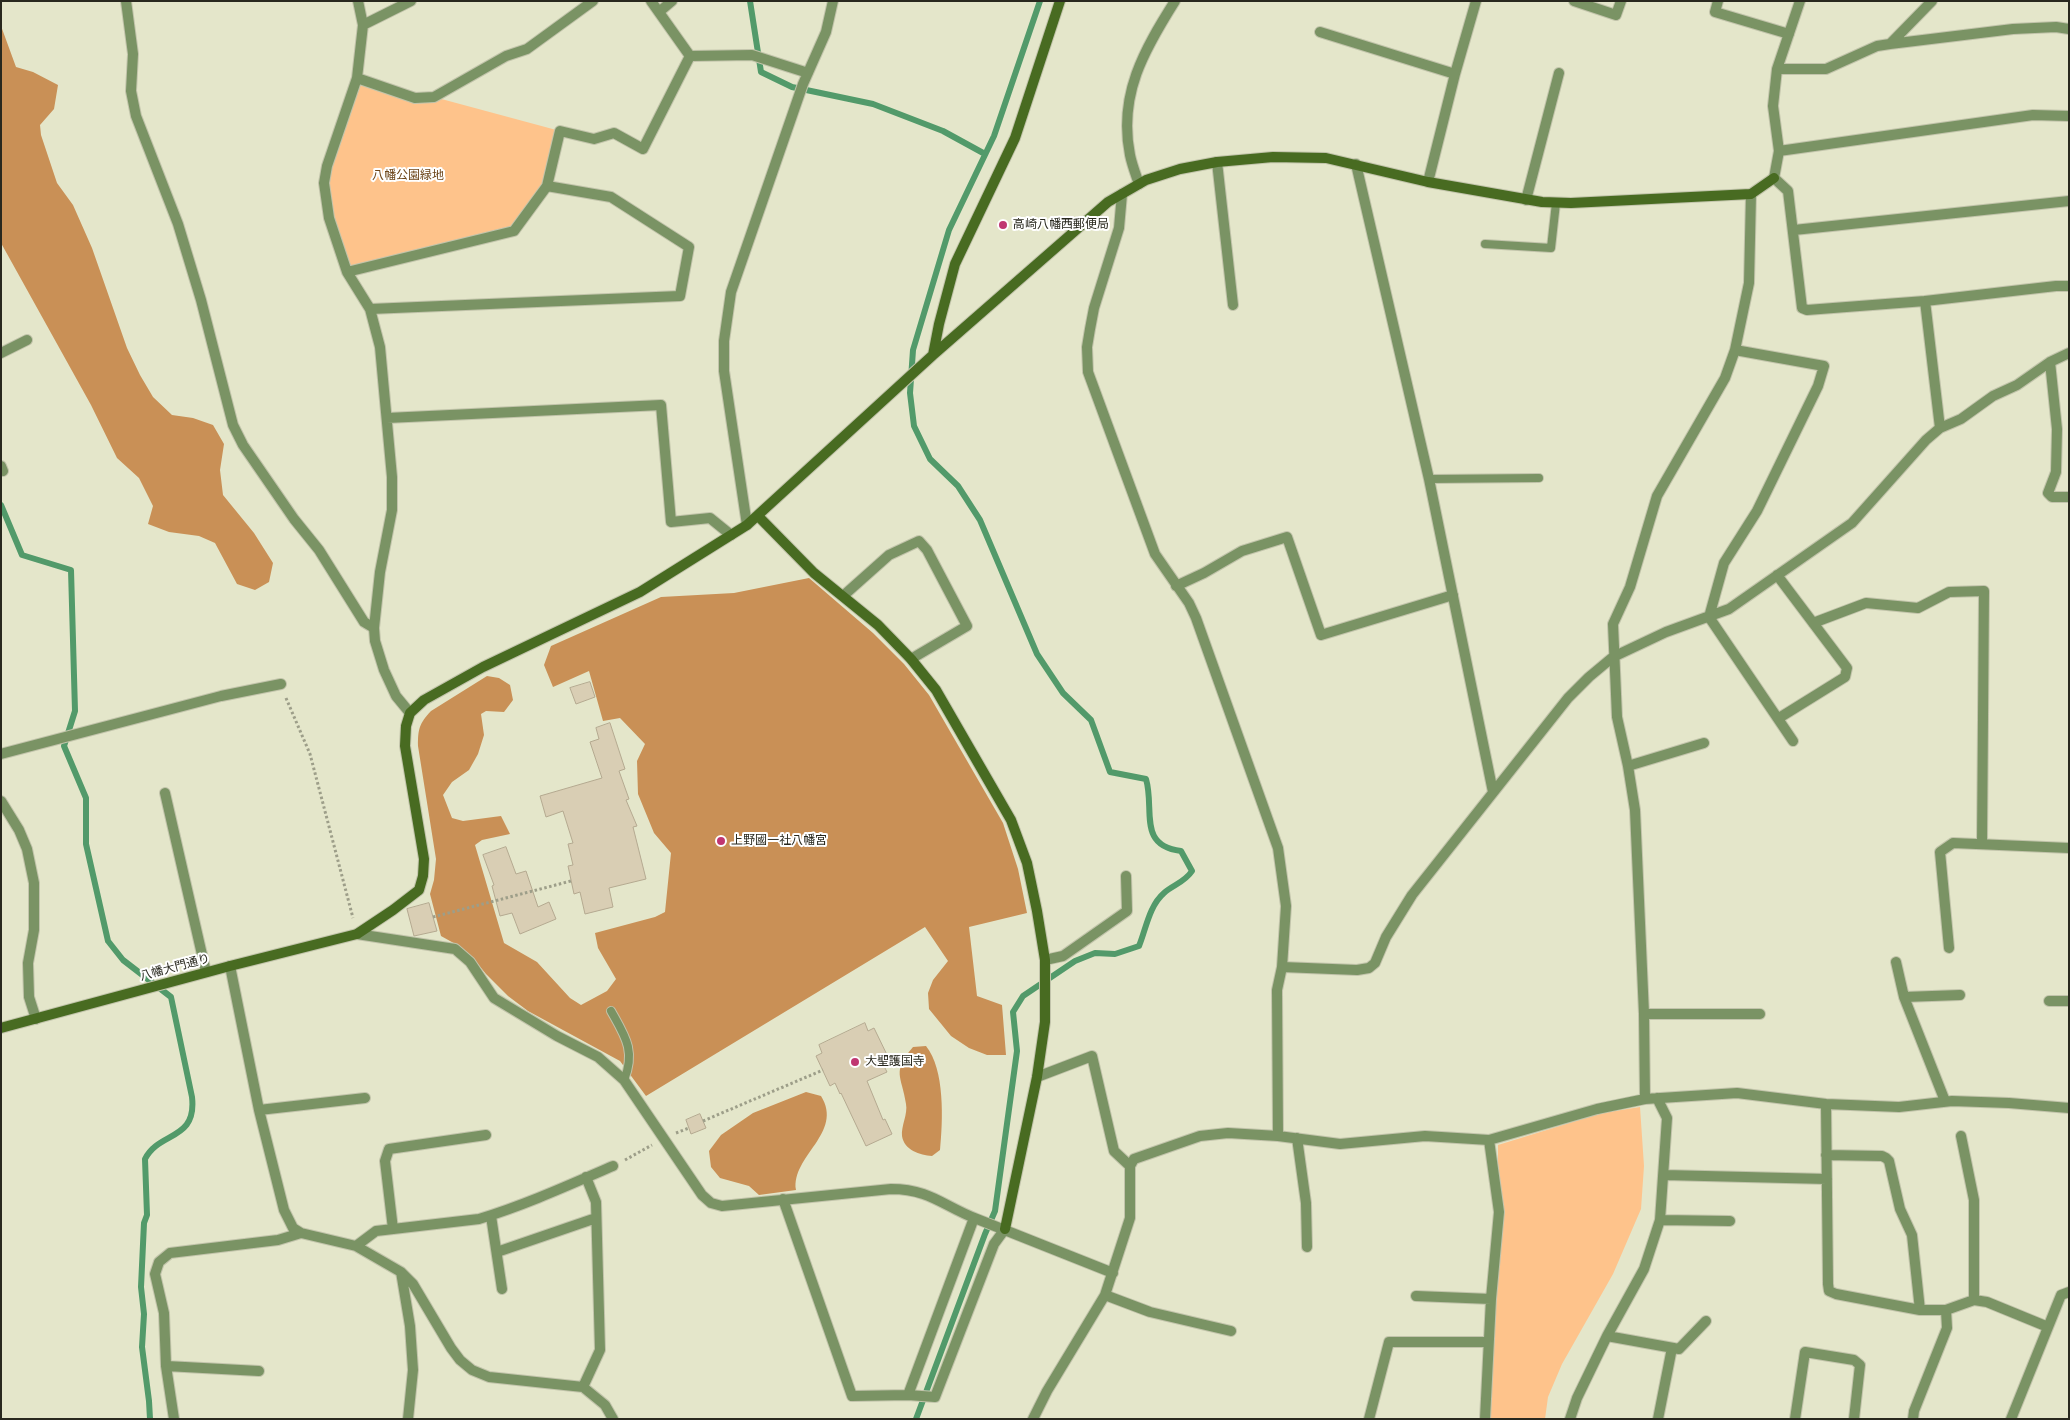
<!DOCTYPE html>
<html>
<head>
<meta charset="utf-8">
<style>
	body { margin:0 }
	#map { position:relative; width:2070px; height:1420px; overflow:hidden; background:#e4e6ca; font-family:"Titillium Web",sans-serif }
	canvas { display:block }
	.frame { position:absolute; inset:0; border:2px solid #28281e; pointer-events:none }
</style>
</head>
<body>
<div id="map">
<canvas width="2070" height="1420"></canvas>
<div class="frame"></div>
</div>
<script>
const ctx = document.querySelector('canvas').getContext('2d');
ctx.lineJoin = 'round';
function fill(path, color) { ctx.fillStyle = color; ctx.fill(path, 'evenodd'); }
function stroke(path, color, width, dash) { ctx.strokeStyle = color; ctx.lineWidth = width; ctx.lineCap = dash ? 'butt' : 'round'; ctx.setLineDash(dash || []); ctx.stroke(path); }
function label(font, color, halo, rows, align = 'center') {
  ctx.font = font + ' "Titillium Web","Noto Sans JP",sans-serif'; ctx.lineWidth = 4; ctx.setLineDash([]); ctx.textBaseline = 'middle'; ctx.strokeStyle = halo; ctx.fillStyle = color; for (const [text, x, y, turn = 0] of rows) {
    ctx.save(); ctx.translate(x, y); ctx.rotate((+turn || 0) * Math.PI / 180); ctx.textAlign = isNaN(turn) ? turn : align; if (halo) ctx.strokeText(text, 0, 0); ctx.fillText(text, 0, 0); ctx.restore();
  }
}
const green = new Path2D(`
	M357,78L415,98L434,97L560,131L547,186L514,231L347,272L324,183Z
	M1640,1107L1644,1166L1641,1209L1613,1274L1562,1364L1548,1397L1545,1419H1489L1492,1341L1504,1211L1498,1163V1145L1602,1113Z`);
const forest = new Path2D(`
	M1,26L16,67L33,72L58,85L54,109L40,125L41,135L57,183L73,205L92,248L127,348L140,375L153,397L172,415L193,418L213,425L224,444L220,470L223,495L254,533L273,563L269,582L255,590L237,584L215,543L199,536L169,532L148,524L153,506L139,478L117,458L91,405L1,243Z
	M809,578L873,633L904,664L929,695L1003,823L1018,869L1027,913L969,927L977,996L1002,1005L1006,1055H987L969,1048L951,1036L929,1009L928,993L933,980L948,961L925,927L646,1096L620,1061L528,1011L508,996L486,974L473,958L459,946L441,936L430,894L434,880L436,859L418,746C418,729 419,724 431,711L487,676L499,678L510,685L513,700L504,712L486,711L481,714L484,735L478,754L469,770L452,782L443,795L452,818L463,821L501,816L510,834L482,840L475,845L504,943L537,962L570,998L581,1005L607,991L616,979L598,948L595,933L655,917L665,912L671,853L654,833L638,794L637,761L645,744L620,718L603,721L589,671L553,687L544,665L551,646L661,597L734,593Z
	M926,1046C945,1069 943,1121 940,1150L932,1156C920,1155 904,1150 902,1136C901,1126 908,1114 906,1104C902,1076 891,1072 913,1047Z
	M806,1092L821,1096C844,1133 791,1156 796,1190L759,1195L749,1186L720,1178L711,1167L709,1151L721,1135L753,1113Z`);
const stream = new Path2D(`
	M750,1L761,72L792,87L873,104L943,131L985,154
	M1,505L22,555L71,570L75,711L64,746L86,798V844L108,941L123,960L171,997L192,1097C197,1141 159,1131 145,1159L147,1215L144,1223L141,1287L144,1314L142,1347L149,1401L150,1419
	M916,1419L985,1234L995,1211L1017,1051L1013,1012L1023,996L1075,961L1095,953L1115,954L1139,946C1146,929 1149,906 1164,893C1173,885 1185,882 1192,871L1181,851C1137,846 1155,809 1146,779L1110,772L1091,720L1063,693L1037,654L980,520L958,486L930,459L914,426L910,393L913,350L949,230L994,136L1040,1`);
const building = new Path2D(`
	M590,682L595,697L576,704L570,688Z
	M610,723L625,769L619,771L629,799L626,800L637,826L633,827L646,879L609,888L613,907L585,914L580,892L574,894L568,866L573,865L568,844L573,843L563,811L546,817L540,796L602,778L590,742L599,739L596,728Z
	M506,847L516,874L526,871L538,907L549,902L556,919L520,934L512,913L500,916L492,886L494,885L483,855Z
	M429,903L437,931L414,936L407,909Z
	M865,1023L868,1031L874,1028L890,1061L883,1064L887,1072L867,1081L883,1120L885,1119L892,1134L866,1146L841,1093L840,1094L835,1083L830,1086L816,1056L822,1053L819,1045Z
	M700,1114L706,1128L691,1134L686,1120Z`);
const path = new Path2D(`
	M286,698L310,754L353,918
	M433,917L571,881
	M703,1121L823,1070
	M676,1133L689,1128
	M625,1160L652,1145`);
const lane = new Path2D(`
	M1485,244L1551,248L1556,203
	M1429,479L1539,478
	M611,1011C625,1036 636,1051 624,1080`);
const street = new Path2D(`
	M126,1L133,54L131,91L136,116L178,224L201,300L233,425L243,445L294,519L319,550L364,622L374,628
	M358,1L363,25L357,78L327,166L324,183L329,218L347,272L370,309L380,347L392,477V510L380,572L374,628L375,641L384,670L396,696L410,713
	M651,1L690,56L752,55L808,73
	M1574,1L1616,15L1621,1
	M1718,1L1715,12L1789,34
	M1800,1L1777,69L1773,106L1779,151L1774,178L1788,191L1802,308L1807,310L1925,301L2056,286H2069
	M659,12L672,1
	M363,25L411,1
	M1320,32L1455,74
	M1890,44L1932,1
	M1777,69H1826L1877,46L1890,44L2013,29L2056,27L2069,29
	M357,78L415,98L434,97L506,56L527,49L593,1
	M1779,151L2033,115L2069,116
	M1217,162L1233,305
	M1356,164L1429,479L1493,792
	M1428,182L1455,74L1476,1
	M1139,184C1136,175 1132,165 1130,155C1118,95 1144,50 1175,1
	M1122,194L1119,228L1094,308L1090,329L1087,347L1088,372L1155,554L1189,603L1196,618L1278,848L1286,906L1282,967L1277,990L1278,1136
	M1526,200L1559,73
	M1794,230L2069,201
	M347,272L514,231L547,186L560,131L594,139L614,133L643,149L690,56
	M1925,301L1940,428
	M370,309L680,296L689,247L611,197L547,186
	M1735,350L1824,366L1818,386L1757,511L1724,563L1709,617L1793,741
	M1,353L27,340
	M2050,362L2057,429L2056,472L2048,493L2052,497H2069
	M387,418L661,405L671,522L710,518L731,535
	M1,466L3,471
	M747,525L724,371V341L731,292L803,84L826,32L833,1
	M1777,575L1847,668L1845,677L1779,718
	M1176,586L1204,573L1242,551L1287,537L1321,635L1453,595
	M843,596L889,555L919,541L927,550L967,626L911,659
	M1813,623L1866,603L1918,608L1949,592L1984,591L1982,844
	M1,754L221,696L281,684
	M1628,766L1704,743
	M165,793L206,972
	M1,801L19,830L27,849L34,883V930L28,963L29,997L36,1019
	M357,934L455,949L470,962L494,998L557,1036L598,1057L624,1080L702,1195L711,1203L722,1206L891,1189C930,1189 943,1206 977,1219C1023,1237 1068,1255 1113,1273
	M1949,948L1940,852L1953,843L2069,848
	M1045,960L1063,956L1127,911L1126,876
	M1896,962L1904,997L1945,1101
	M230,966L259,1110L284,1210L293,1228L301,1233L356,1246L401,1272L413,1284L451,1348L460,1360L472,1370L489,1377L583,1387L605,1405L613,1419
	M1282,967L1357,970L1369,968L1375,963L1386,937L1412,895L1568,698L1589,677L1613,657L1666,632L1729,609L1852,523L1926,440L1940,428L1961,419L1993,396L2017,385L2050,362L2069,353
	M1904,997L1960,995
	M2049,1001H2069
	M1644,1014H1760
	M1037,1077L1092,1056L1114,1151L1130,1166
	M1645,1099L1644,1014L1635,810L1628,766L1617,717L1613,624L1630,587L1657,496L1725,378L1735,350L1749,283L1751,194
	M1826,1104L1828,1284L1829,1291L1836,1294L1920,1310H1946L1974,1300L1987,1302L2048,1327
	M259,1110L365,1098
	M1961,1136L1974,1200V1300
	M1297,1138L1306,1203L1307,1247
	M1826,1155L1882,1156L1886,1158L1889,1161L1900,1209L1912,1235L1920,1310
	M1664,1175L1827,1179
	M783,1199L852,1396L908,1395L935,1397L994,1244L1005,1229
	M491,1216L502,1289
	M1660,1220L1730,1221
	M393,1229L385,1161L389,1149L486,1135
	M356,1246L376,1231L479,1219C525,1205 569,1185 613,1166
	M497,1252L596,1218
	M401,1272L410,1326L413,1370L408,1419
	M1105,1295L1150,1312L1231,1331
	M1416,1296L1491,1299
	M1607,1336L1679,1349L1706,1321
	M166,1366L259,1371
	M583,1387L600,1350L596,1202L586,1177
	M908,1395L974,1218
	M174,1419L166,1366L164,1313L155,1274L159,1262L170,1253L278,1240L301,1233
	M1033,1419L1047,1391L1105,1295L1130,1218V1166L1134,1159L1200,1136L1228,1133L1278,1136L1340,1144L1425,1136L1489,1140L1597,1109L1645,1099L1737,1093L1826,1104L1899,1107L1952,1101L2009,1103L2069,1108
	M1369,1419L1389,1342H1488
	M1485,1419L1491,1299L1499,1212L1489,1140
	M1570,1419L1577,1398L1607,1336L1644,1269L1660,1220L1667,1118L1657,1098
	M1658,1419L1672,1348
	M1795,1419L1805,1352L1854,1360L1860,1365L1854,1419
	M1913,1419L1914,1411L1947,1328L1946,1310
	M2011,1419L2061,1295L2069,1292`);
const secondary = new Path2D(`
	M933,355L939,324L955,264L1015,138L1060,1
	M758,516L814,573L878,625L911,659L936,690L1011,820L1027,863L1037,911L1045,960V1022L1037,1077L1005,1229
	M1,1028L230,966L357,934L393,910L419,890L423,876L424,859L405,746L406,726L410,713L424,700L483,667L640,592L747,525L933,355L1108,202L1146,180L1180,169L1217,162L1273,157L1326,158L1428,182L1542,202L1571,203L1751,194L1774,178`);
const markers = [
	[1003,225,5,"#c03671"],
	[721,841,5,"#c03671"],
	[855,1062,5,"#c03671"]
];
const parkNames = [
	["八幡公園緑地",408,176]
];
const poiNames = [
	["高崎八幡西郵便局",1013,225],
	["上野國一社八幡宮",731,841],
	["大聖護国寺",865,1062]
];
const streetNames = [
	["八幡大門通り",175,968,-15]
];
fill(green, '#fec38b');
fill(forest, '#c99056');
stroke(stream, '#529a6a', 6);
fill(building, '#d9ceb4');
stroke(building, '#b4a990', 1);
stroke(lane, '#c2c4ab', 10);
stroke(street, '#c2c4ab', 12);
stroke(secondary, '#c2c4ab', 12);
stroke(path, '#9d9e89', 3, [2.5, 2.5]);
stroke(lane, '#7a9364', 8);
stroke(street, '#7a9364', 10);
stroke(secondary, '#486b21', 10);
for (const [x, y, r, color] of markers) { const dot = new Path2D(); dot.arc(x, y, r, 0, 2 * Math.PI); ctx.fillStyle = color; ctx.fill(dot); stroke(dot, '#fff', 2); }
label('12px', '#6c4519', '#fff', parkNames);
label('12px', '#28281e', '#fff', poiNames, 'left');
label('12px', '#28281e', '#fff', streetNames);
</script>
</body>
</html>
